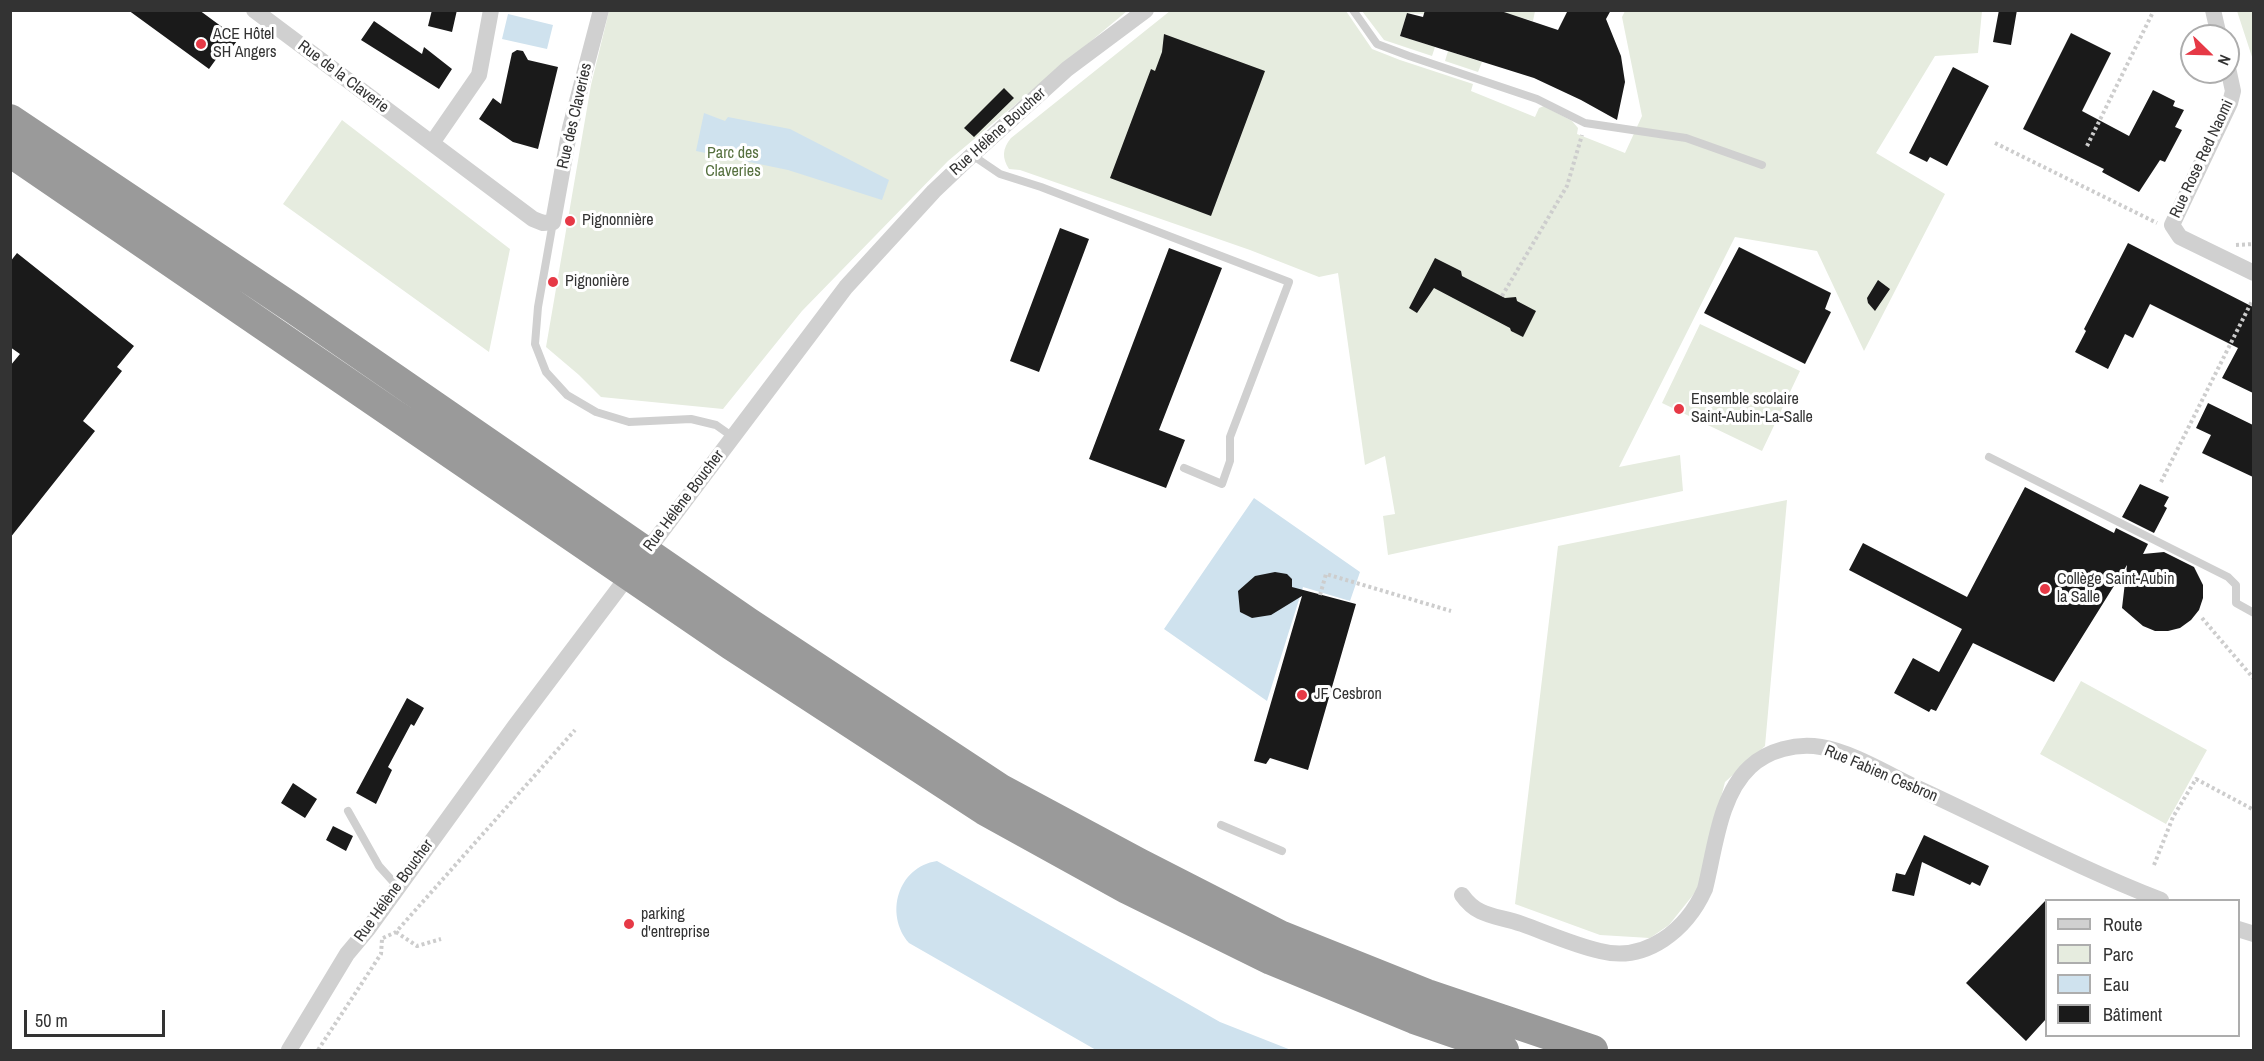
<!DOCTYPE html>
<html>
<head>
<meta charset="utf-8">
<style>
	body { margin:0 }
	#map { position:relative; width:2264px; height:1061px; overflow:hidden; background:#fff; font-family:"Archivo Narrow",sans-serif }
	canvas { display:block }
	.frame { position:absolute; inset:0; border:12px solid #333; pointer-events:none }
	.legend { position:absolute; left:2045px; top:899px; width:195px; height:138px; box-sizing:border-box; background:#fff; border:2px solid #adadad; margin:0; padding:8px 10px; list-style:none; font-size:18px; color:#333 }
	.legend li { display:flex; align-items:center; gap:12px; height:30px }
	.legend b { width:30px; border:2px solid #adadad }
	.north { position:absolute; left:2180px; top:24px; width:60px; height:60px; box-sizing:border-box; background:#fff; border:2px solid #adadad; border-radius:50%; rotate:113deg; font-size:16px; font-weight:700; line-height:24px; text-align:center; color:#333 }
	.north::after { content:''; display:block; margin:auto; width:21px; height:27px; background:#e63946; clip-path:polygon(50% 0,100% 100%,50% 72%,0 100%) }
	.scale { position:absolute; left:24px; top:1010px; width:141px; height:27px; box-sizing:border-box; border:3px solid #333; border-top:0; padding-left:8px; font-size:18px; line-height:21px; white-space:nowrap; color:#333; -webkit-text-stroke:4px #fff; paint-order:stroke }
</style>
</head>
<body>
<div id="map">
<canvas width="2264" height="1061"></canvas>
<div class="frame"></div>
<ul class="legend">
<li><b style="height:8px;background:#d0d0d0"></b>Route</li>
<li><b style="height:16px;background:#e6ecdf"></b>Parc</li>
<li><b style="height:16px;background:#cfe2ee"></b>Eau</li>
<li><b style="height:16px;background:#1a1a1a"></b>Bâtiment</li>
</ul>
<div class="north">N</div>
<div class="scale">50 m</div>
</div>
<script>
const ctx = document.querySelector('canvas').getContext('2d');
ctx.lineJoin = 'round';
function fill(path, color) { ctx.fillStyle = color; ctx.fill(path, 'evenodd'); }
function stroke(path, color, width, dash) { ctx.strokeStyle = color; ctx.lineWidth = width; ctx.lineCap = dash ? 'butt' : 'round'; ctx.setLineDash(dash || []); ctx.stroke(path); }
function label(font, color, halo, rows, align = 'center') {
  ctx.font = font + ' "Archivo Narrow",sans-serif'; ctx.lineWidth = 6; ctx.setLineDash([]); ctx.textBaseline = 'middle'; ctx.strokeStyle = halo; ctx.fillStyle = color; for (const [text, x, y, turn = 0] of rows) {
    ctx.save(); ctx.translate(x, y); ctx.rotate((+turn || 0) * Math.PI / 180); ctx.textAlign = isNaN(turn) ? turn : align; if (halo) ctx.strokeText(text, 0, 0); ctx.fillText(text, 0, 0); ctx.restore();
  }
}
const green = new Path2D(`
	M609,11H1127L948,161L802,311L723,409L601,397L579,375L546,347L591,85Z
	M1170,11H1346L1372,49L1400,60L1473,84L1471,91L1535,117L1539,108L1544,106L1572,121L1578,128L1577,134L1625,153L1642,116L1622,17L1625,11H1982L1978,53L1935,56L1876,153L1945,194L1864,351L1817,251L1735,237L1619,467L1680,455L1683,491L1388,555L1383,516L1395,514L1385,456L1365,465L1338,273L1319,277L1250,250L1020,170L1009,169C1002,158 1002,149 1011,138Z
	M1362,11H1425L1424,14L1407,13L1400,36L1435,47L1432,56L1384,40Z
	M1506,11H1535L1533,21L1505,13Z
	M2237,11H2253V60Z
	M1448,51L1482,62L1478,72L1445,61Z
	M342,120L510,249L489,352L283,204Z
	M1700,324L1800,371L1762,451L1662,403Z
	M1787,500L1765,746L1725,782L1697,890L1669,925L1650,938L1600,935L1515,904L1558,546Z
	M2081,681L2207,750L2166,824L2040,754Z`);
const water = new Path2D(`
	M508,14L553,25L547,49L502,39Z
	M704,113L725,121L728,117L790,129L889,180L882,200L788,170L696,151Z
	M1254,498L1360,572L1350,601L1303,587L1267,701L1164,629Z
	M937,861L1220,1022L1291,1050H1096L909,943C884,914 898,867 937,861Z`);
const building = new Path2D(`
	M128,10H199L233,35L232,38L237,41L227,54L222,51L209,69Z
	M432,10H457L452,32L428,26Z
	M1425,10H1498L1558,30L1568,10H1611L1606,19L1621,56L1625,82L1617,120L1581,100L1534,78L1400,36L1407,13L1423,17Z
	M1999,10H2017L2011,45L1993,42Z
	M374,21L422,54L424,47L452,69L439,89L361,40Z
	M2071,33L2111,53L2082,111L2129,136L2153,90L2175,101L2173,106L2184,110L2175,127L2182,130L2165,162L2160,160L2139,192L2102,172L2104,169L2023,129Z
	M1164,34L1265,71L1211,216L1110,178L1151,69L1155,71L1162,52Z
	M517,50L523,51L528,60L558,67L538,149L513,142L479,119L493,98L501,104L512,53Z
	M1953,67L1989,86L1947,166L1930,157L1927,162L1909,153Z
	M1004,88L1014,98L974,137L964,128Z
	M1060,228L1089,239L1039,372L1010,361Z
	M2128,243L2253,307V393L2222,378L2238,348L2150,304L2133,338L2125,334L2108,369L2075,352L2086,331L2084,329Z
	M1739,247L1831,293L1825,309L1831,312L1805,364L1704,313Z
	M1169,248L1222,268L1159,430L1185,440L1166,488L1089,459Z
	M17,253L134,346L117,367L122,371L83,421L95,431L10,538V366L20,354L10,347V262Z
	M1435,258L1461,271L1462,276L1505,298L1516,297L1517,301L1536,311L1523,337L1511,331L1510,328L1434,288L1417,313L1409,308Z
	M1878,280L1890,289L1875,311L1868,303L1867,298Z
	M2208,403L2253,425V477L2202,453L2211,435L2196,428Z
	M2140,484L2169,497L2164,506L2167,508L2154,533L2122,517Z
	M2025,487L2114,533L2116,528L2148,544L2143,554L2164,552L2194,567L2203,585V598L2199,610L2191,620L2180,628L2168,631H2155L2143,626L2122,608L2127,565L2054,682L1973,643L1936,711L1931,709L1929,712L1894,693L1913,658L1939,672L1962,629L1849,570L1863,543L1967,597Z
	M1275,572L1287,574L1292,579V587L1356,604L1308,770L1270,758L1266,764L1254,761L1302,596L1271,615L1252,618L1240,612L1238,591L1255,576Z
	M407,698L424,708L414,726L411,724L388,767L392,770L376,804L356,793Z
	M293,783L317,799L305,818L281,803Z
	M333,826L353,836L346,851L326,840Z
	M1924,835L1989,866L1980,886L1972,882L1970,885L1922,862L1914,896L1892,891L1896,873L1905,875Z
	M2046,900V1019L2026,1041L1966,983Z`);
const path = new Path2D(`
	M1995,143L2157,223
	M2087,146L2154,10
	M2236,245L2254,244
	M1502,296L1567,186L1582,135
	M2161,482L2252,301
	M1320,595L1326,574L1451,611
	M2202,618L2254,679
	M2154,865L2173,817L2196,779L2254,810
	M396,932L417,946L441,939
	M383,938L396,932L575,730
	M318,1050L381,954L382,939`);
const lane = new Path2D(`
	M1353,10L1377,44L1409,56L1537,99L1585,123L1686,138L1762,165
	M972,155L1000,174L1041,187L1289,282L1230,437V461L1222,484L1184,468
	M553,222L538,307L535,344L546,372L567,395L596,412L629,422L691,419L716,425L733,437
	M1989,457L2228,577L2236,585V603L2254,613
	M348,811L379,866L397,886
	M1221,825L1282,851`);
const street = new Path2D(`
	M254,10L533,219L543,223L553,222L570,128L601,10
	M2213,10L2219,36
	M2228,68L2233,91L2230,103L2172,225L2180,237L2254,273
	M432,143L479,75L491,10
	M1462,895C1478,918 1497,915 1522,924C1547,933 1574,945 1600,951C1647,963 1687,929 1705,889C1715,850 1719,796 1750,767C1768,750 1796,743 1821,747C1851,752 1886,773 1913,786C1996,824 2076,867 2161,900
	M2238,929L2254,934
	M289,1050L347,954L368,929L515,726L846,287L934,191L972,155L1067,69L1146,10`);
const highway = new Path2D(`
	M10,119L294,309L748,622L1001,789L1139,863L1282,936L1427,994L1593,1050
	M10,152L731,645L984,810L1127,889L1271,960L1414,1019L1504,1050`);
const markers = [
	[201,44,6,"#e63946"],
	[570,221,6,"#e63946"],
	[553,282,6,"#e63946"],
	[1679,409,6,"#e63946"],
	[2045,589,6,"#e63946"],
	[1302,695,6,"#e63946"],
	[629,924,6,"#e63946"]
];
const poiNames = [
	["ACE Hôtel",213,35],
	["SH Angers",213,53],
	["Pignonnière",582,221],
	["Pignonière",565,282],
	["Ensemble scolaire",1691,400],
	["Saint-Aubin-La-Salle",1691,418],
	["Collège Saint-Aubin",2057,580],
	["la Salle",2057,598],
	["JF Cesbron",1314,695],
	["parking",641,915],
	["d'entreprise",641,933]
];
const streetNames = [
	["Rue de la Claverie",343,77,37],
	["Rue des Claveries",575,116,-77],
	["Rue Hélène Boucher",998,132,-42],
	["Rue Rose Red Naomi",2202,159,-65],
	["Rue Hélène Boucher",684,501,-53],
	["Rue Fabien Cesbron",1881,774,23],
	["Rue Hélène Boucher",394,891,-54]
];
const parkNames = [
	["Parc des",733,154],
	["Claveries",733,172]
];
fill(green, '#e6ecdf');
fill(water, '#cfe2ee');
fill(building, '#1a1a1a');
stroke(path, '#cdcdcd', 4, [3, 3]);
stroke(lane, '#d0d0d0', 8);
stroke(street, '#d0d0d0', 16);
stroke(highway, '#9a9a9a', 30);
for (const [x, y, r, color] of markers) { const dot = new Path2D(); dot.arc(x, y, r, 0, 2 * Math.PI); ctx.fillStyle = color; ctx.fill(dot); stroke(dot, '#fff', 2); }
label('16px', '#333', '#fff', poiNames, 'left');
label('16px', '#333', '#fff', streetNames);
label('16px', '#56703f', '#fff', parkNames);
</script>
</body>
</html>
